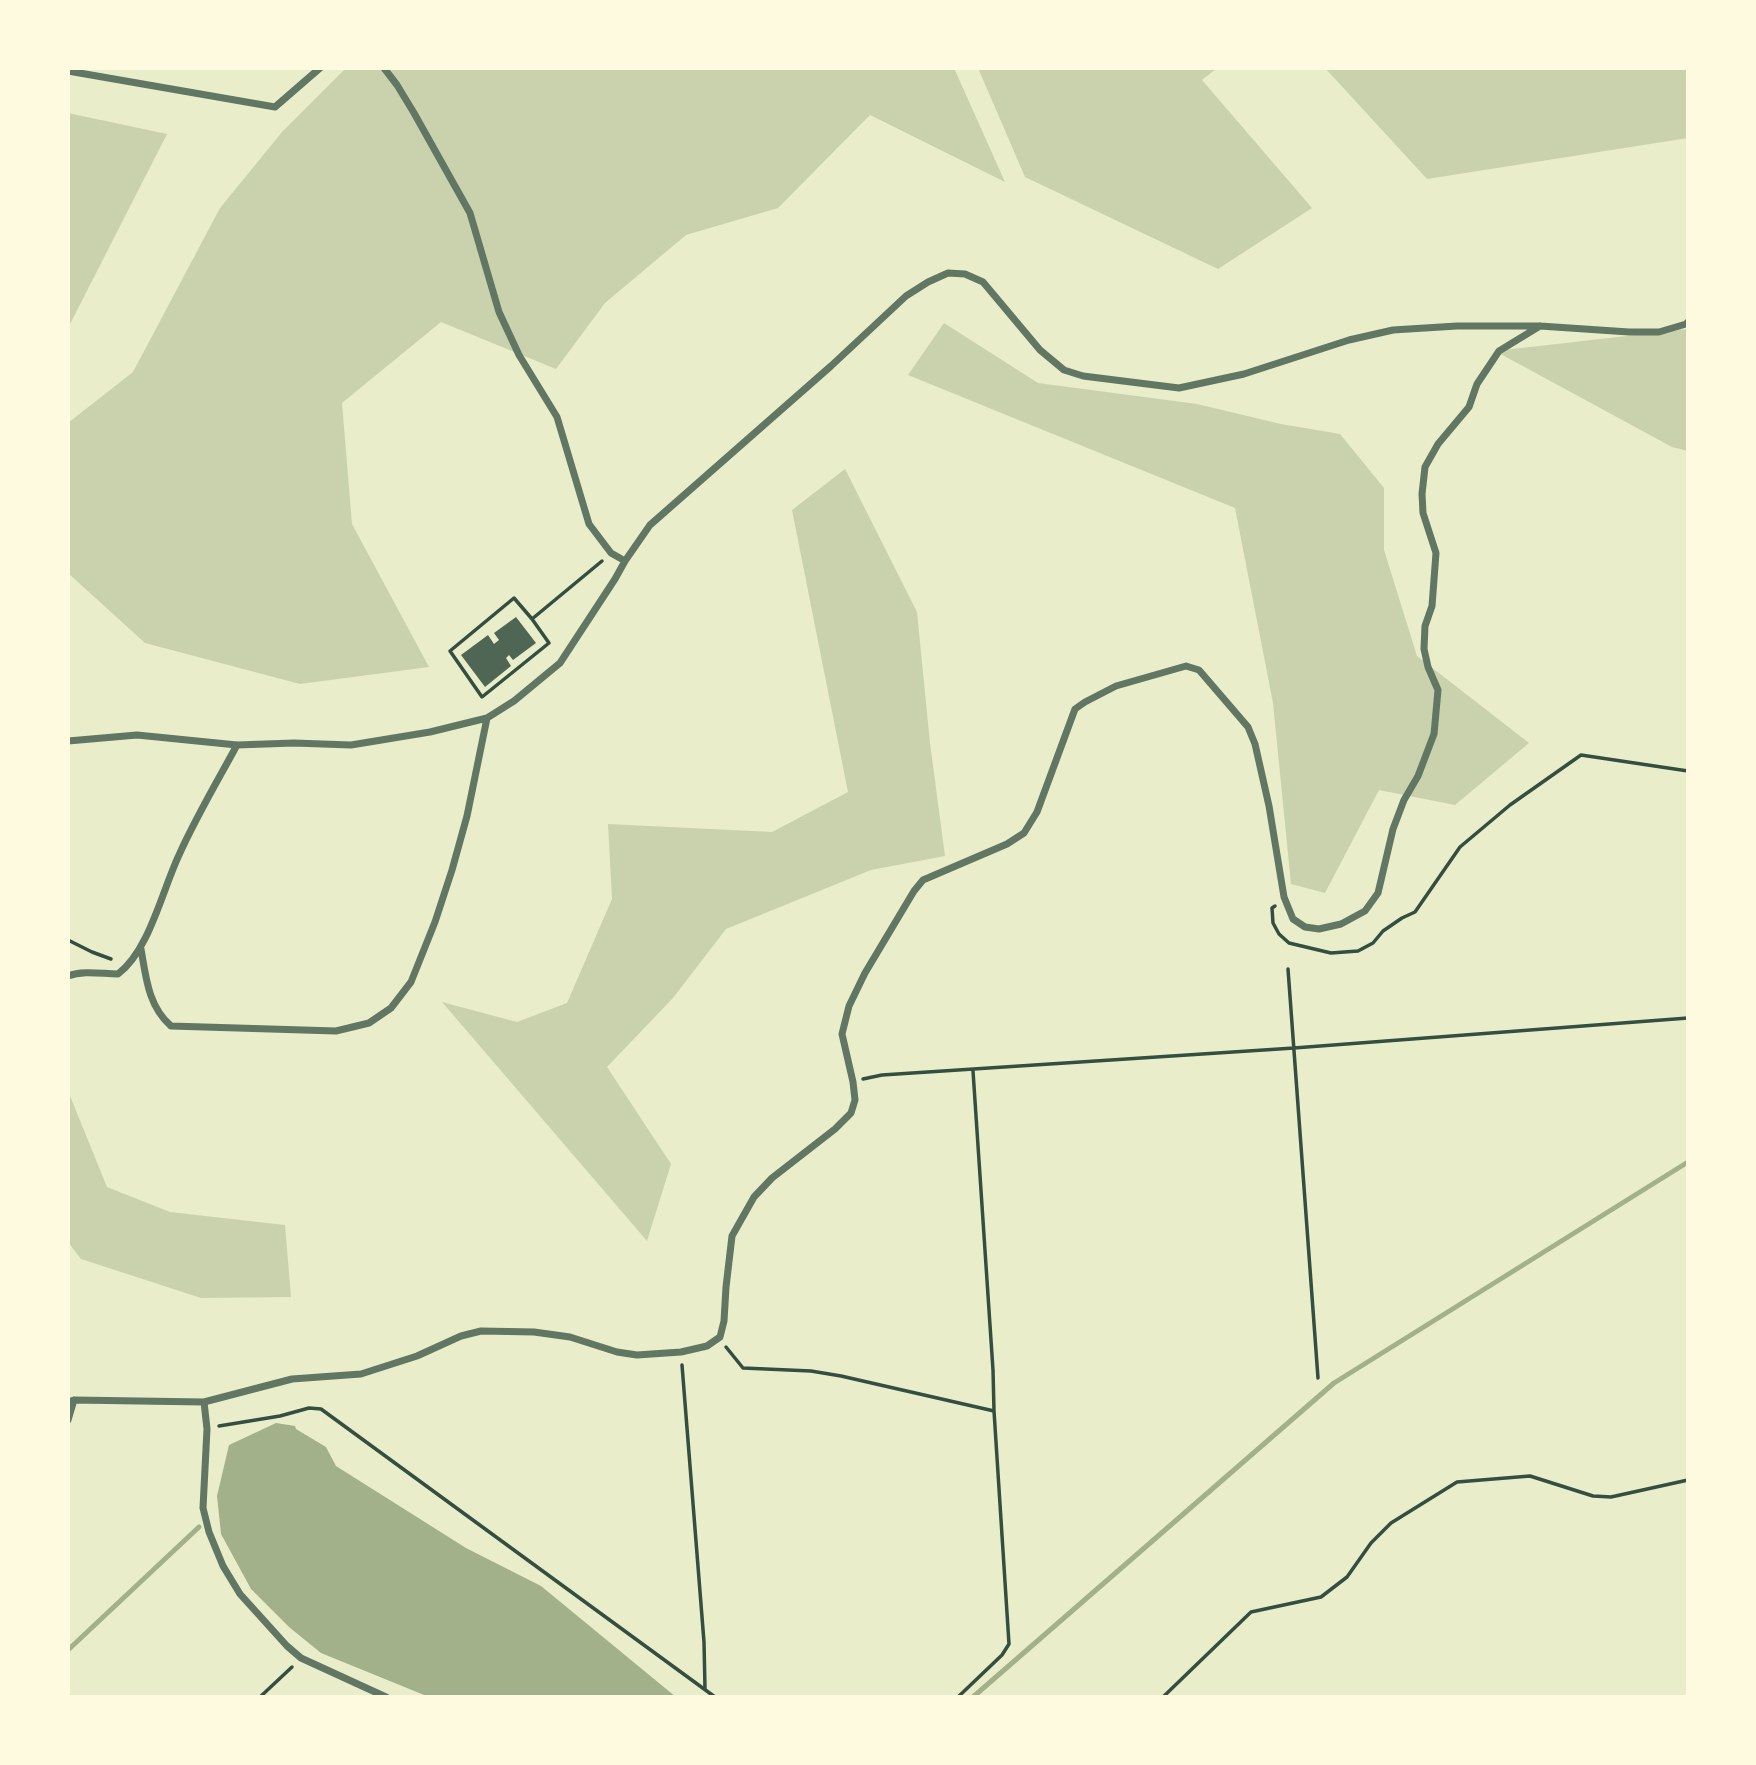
<!DOCTYPE html>
<html>
<head>
<meta charset="utf-8">
<style>
	body { margin:0 }
	#map { position:relative; width:1756px; height:1765px; overflow:hidden; background:#e9edc9; font-family:"Roboto Condensed",sans-serif }
	canvas { display:block }
	.frame { position:absolute; inset:0; border:70px solid #fefae0; pointer-events:none }
</style>
</head>
<body>
<div id="map">
<canvas width="1756" height="1765"></canvas>
<div class="frame"></div>
</div>
<script>
const ctx = document.querySelector('canvas').getContext('2d');
ctx.lineJoin = 'round';
function fill(path, color) { ctx.fillStyle = color; ctx.fill(path, 'evenodd'); }
function stroke(path, color, width, dash) { ctx.strokeStyle = color; ctx.lineWidth = width; ctx.lineCap = dash ? 'butt' : 'round'; ctx.setLineDash(dash || []); ctx.stroke(path); }
const green = new Path2D(`
	M346,68H954L1005,182L870,115L778,208L686,235L605,303L556,369L441,322L342,403L352,524L429,667L300,684L145,643L68,573V423L133,372L220,208L282,132Z
	M978,68H1217L1202,80L1312,208L1218,269L1025,177Z
	M1325,68H1688V138L1427,179Z
	M68,113L167,134L68,328Z
	M944,323L1038,383L1197,404L1281,424L1340,434L1384,488V550L1417,656L1529,743L1455,805L1379,790L1325,893L1291,884L1273,703L1235,508L908,375Z
	M1688,329V451L1672,447L1495,351Z
	M845,469L917,612L930,743L945,856L871,870L726,929L673,998L607,1067L671,1164L647,1241L442,1002L517,1022L567,1003L612,899L608,824L772,832L848,792L792,510Z
	M68,1091L107,1187L170,1212L285,1225L291,1297L201,1298L81,1259L68,1242Z`);
const water = new Path2D(`
	M276,1423L295,1426L296,1429L326,1447L336,1466L466,1548L541,1586L676,1697H429L321,1653L289,1627L251,1589L221,1534L217,1496L229,1445Z`);
const stream = new Path2D(`
	M68,1650L199,1527
	M973,1697L1334,1383L1688,1162`);
const building = new Path2D(`
	M516,617L536,643L513,660L509,655L506,658L511,666L485,687L461,655L488,635L494,644L499,640L494,633Z`);
const path = new Path2D(`
	M532,619L549,643L482,697L450,651L514,598L532,619L602,561
	M1275,906L1272,908L1273,923L1279,934L1289,943L1331,953L1358,951L1373,943L1383,931L1402,918L1415,912L1460,847L1510,805L1581,755L1688,771
	M68,940L92,952L111,959
	M1288,969L1318,1378
	M863,1079L882,1075L1294,1048L1688,1018
	M726,1347L743,1368L811,1371L841,1376L994,1411
	M682,1365L704,1642L705,1689
	M219,1426L280,1416L309,1408L321,1409L715,1697
	M260,1697L292,1667
	M958,1697L1002,1655L1009,1644L994,1411L993,1370L973,1071
	M1163,1697L1251,1612L1321,1597L1347,1577L1371,1543L1391,1523L1457,1482L1530,1476L1593,1496L1611,1497L1688,1480`);
const minor = new Path2D(`
	M384,68L397,85L414,113L470,213L499,312L519,355L557,417L589,524L611,553L625,561
	M68,71L275,107L320,68
	M68,741L137,735L237,745L294,743L351,745L430,732L487,718L514,701L560,663L615,579L625,561L650,525L831,366L906,296L928,282L948,273L965,274L983,282L1040,350L1064,370L1083,376L1179,388L1244,374L1349,340L1393,330L1457,326H1540L1629,332H1659L1686,324L1688,322
	M141,949C146,977 148,1006 171,1026L336,1031L369,1023L391,1008L411,982L435,922L452,870L467,816L487,718
	M68,976C84,970 102,974 118,974C149,951 162,891 179,855C196,817 217,782 237,745
	M68,1402L74,1400L204,1402L292,1379L361,1374L417,1356L461,1336L481,1331L534,1332L570,1337L617,1352L637,1355L681,1352L707,1346L720,1337L724,1321L726,1287L732,1236L754,1197L772,1178L835,1129L851,1113L855,1100L853,1082L842,1034L849,1006L865,973L914,891L923,880L1007,844L1024,833L1037,812L1075,709L1085,702L1116,686L1186,666L1199,670L1248,727L1255,744L1269,806L1284,897L1293,919L1305,927L1319,929L1341,924L1365,911L1378,893L1393,829L1404,800L1418,776L1434,734L1438,690L1428,667L1424,649L1425,626L1432,606L1436,553L1423,513L1422,494L1425,467L1438,444L1469,407L1477,384L1499,351L1540,326
	M204,1402L207,1429L203,1508L209,1532L223,1566L240,1594L287,1646L301,1658L386,1697
	M68,1420L74,1400`);
fill(green, '#cad2ad');
fill(water, '#a3b18a');
stroke(stream, '#a3b18a', 5);
fill(building, '#4f6655');
stroke(path, '#344e41', 3.5);
stroke(minor, '#617663', 7);
</script>
</body>
</html>
